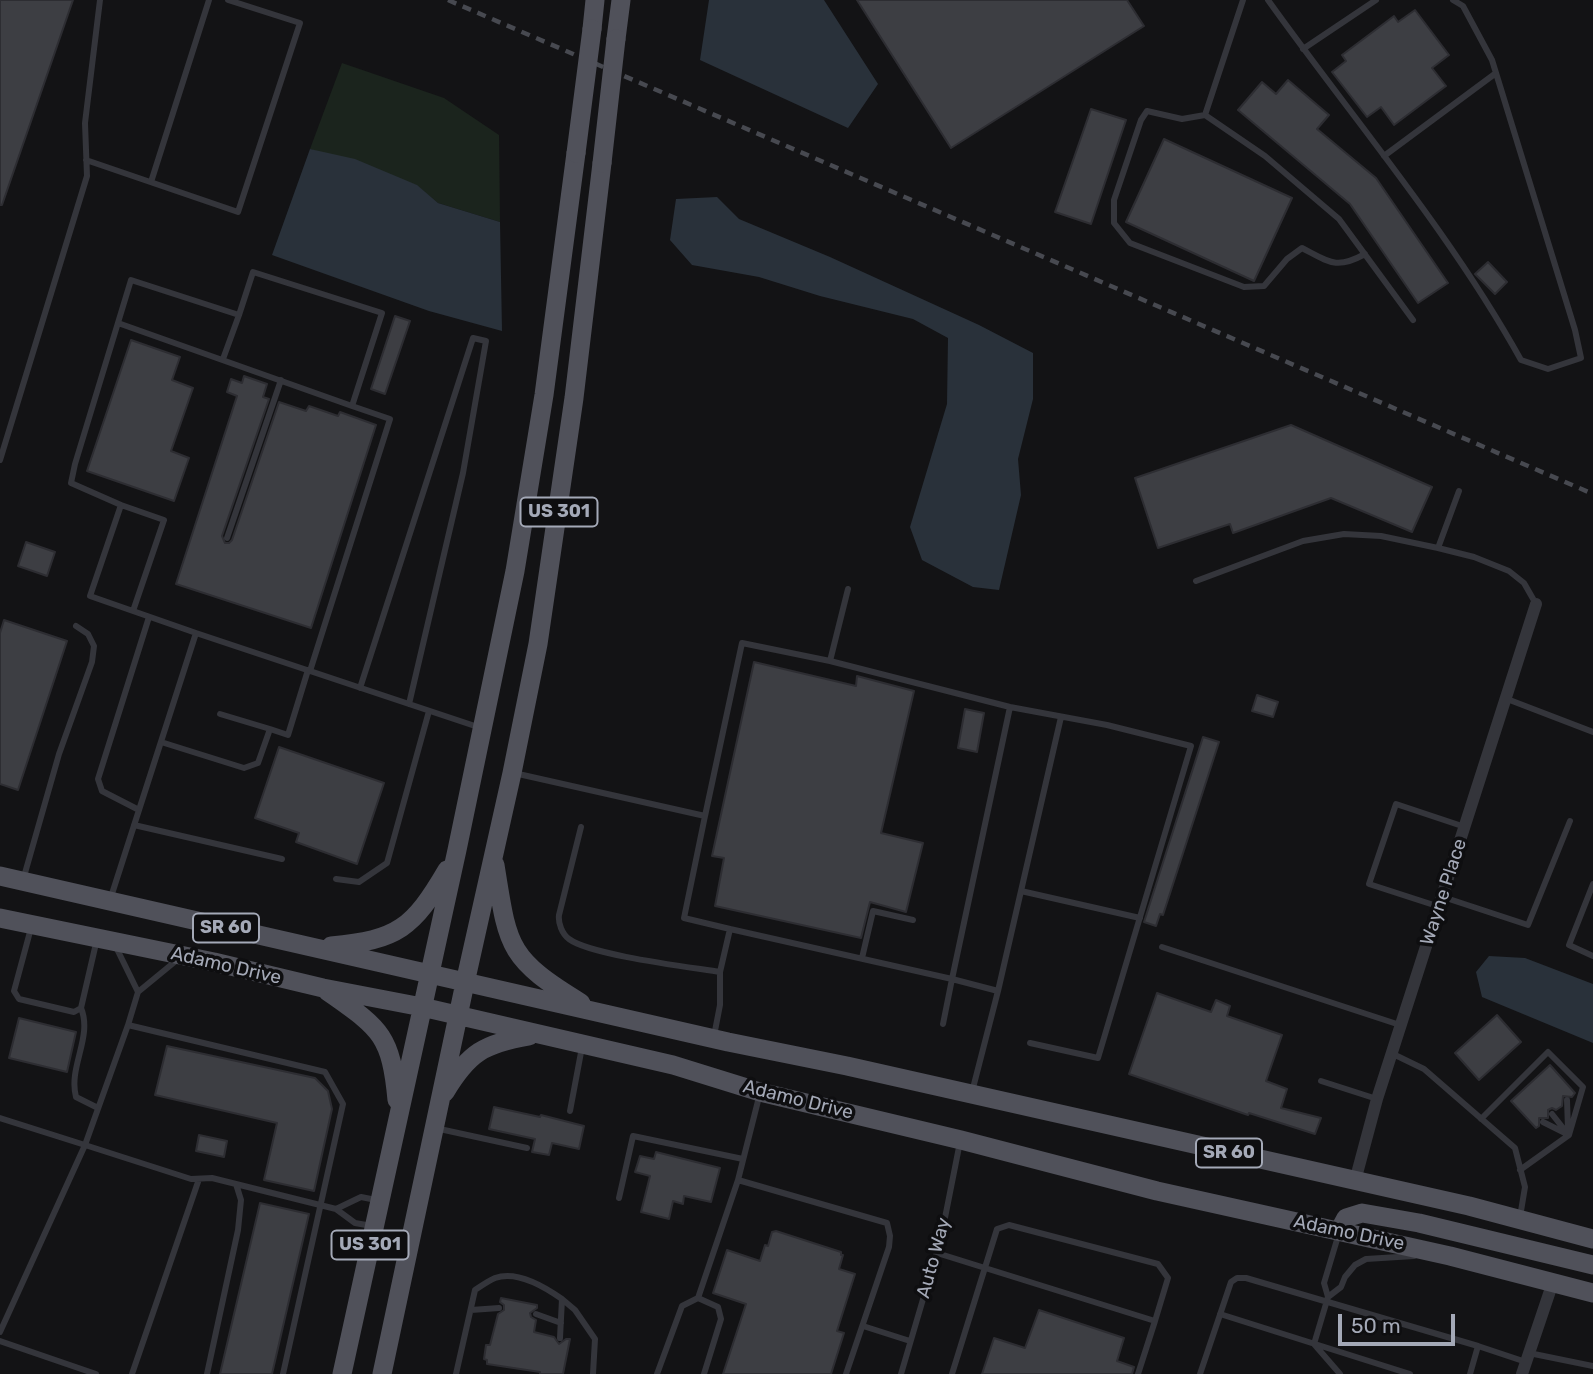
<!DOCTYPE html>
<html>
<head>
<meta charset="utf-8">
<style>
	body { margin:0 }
	#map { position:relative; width:1593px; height:1374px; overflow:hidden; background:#131315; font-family:Rubik,sans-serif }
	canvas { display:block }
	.scale { position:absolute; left:1338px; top:1314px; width:117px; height:32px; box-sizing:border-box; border:4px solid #a4a9b7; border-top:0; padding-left:9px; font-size:21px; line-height:24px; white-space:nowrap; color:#a4a9b7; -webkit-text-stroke:5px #0e0e10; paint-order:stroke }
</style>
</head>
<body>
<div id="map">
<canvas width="1593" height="1374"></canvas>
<div class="scale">50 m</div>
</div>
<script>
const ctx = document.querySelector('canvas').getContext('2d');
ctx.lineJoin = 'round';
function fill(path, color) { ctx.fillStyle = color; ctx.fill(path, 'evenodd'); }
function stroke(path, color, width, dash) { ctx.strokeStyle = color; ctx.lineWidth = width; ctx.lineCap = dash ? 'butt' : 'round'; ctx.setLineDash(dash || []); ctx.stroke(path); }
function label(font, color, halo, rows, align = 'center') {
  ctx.font = font + ' Rubik,sans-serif'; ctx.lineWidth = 7; ctx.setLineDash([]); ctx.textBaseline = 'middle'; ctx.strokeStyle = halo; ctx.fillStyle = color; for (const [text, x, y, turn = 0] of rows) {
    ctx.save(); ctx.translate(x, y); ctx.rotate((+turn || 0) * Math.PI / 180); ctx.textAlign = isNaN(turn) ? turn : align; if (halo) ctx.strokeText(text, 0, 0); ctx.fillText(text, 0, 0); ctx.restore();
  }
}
const green = new Path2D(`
	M342,63L444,98L499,135L500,222L438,203L416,185L310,149Z`);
const water = new Path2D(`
	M709,0H824L878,84L848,128L700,60Z
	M310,149L355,159L417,185L438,203L500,222L502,331L429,311L272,255Z
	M717,197L739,219L830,257L979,325L1033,353V399L1018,459L1021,495L999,590L973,587L922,560L910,527L947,404L948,338L913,319L820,296L759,277L692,265L670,240L676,199Z
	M1489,956L1525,958L1593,984V1043L1482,997L1476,972Z`);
const building = new Path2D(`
	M0,0H73L2,205H0Z
	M857,0H1127L1144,26L951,148Z
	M1415,10L1449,55L1432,68L1446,86L1394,125L1381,107L1367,117L1332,72L1346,61L1342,55L1394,16L1398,22Z
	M1288,80L1329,115L1317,129L1376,178L1448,283L1418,303L1350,204L1238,110L1262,82L1276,94Z
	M1091,109L1126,120L1091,224L1055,212Z
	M1164,139L1292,198L1254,281L1126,222Z
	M1488,262L1507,282L1495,294L1475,274Z
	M395,316L410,321L385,394L371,389Z
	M131,340L180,357L172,380L193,388L171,451L189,458L174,501L87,471Z
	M244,376L267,384L263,397L269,399L222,536L225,543H229L232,540L279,402L306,411L309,406L338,416L340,412L376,425L311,628L176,584L237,396L227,392L231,379L242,383Z
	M1291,425L1432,487L1412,532L1331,498L1233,533L1230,524L1158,548L1135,478Z
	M26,542L55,552L47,576L18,566Z
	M4,620L67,641L18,790L0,784V633Z
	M754,662L856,686L857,676L914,691L881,833L923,843L906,912L870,902L861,938L715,906L724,858L712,856Z
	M1257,695L1278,702L1273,717L1252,711Z
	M965,709L984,713L977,752L958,748Z
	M1203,737L1219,742L1163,915L1160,914L1156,926L1144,922Z
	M279,747L384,783L357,864L296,842L299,833L255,818Z
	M1157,993L1211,1012L1216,1000L1230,1006L1227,1016L1282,1035L1266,1081L1287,1089L1281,1108L1321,1118L1315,1134L1249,1113L1248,1115L1129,1074Z
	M1497,1015L1521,1042L1479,1080L1455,1053Z
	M19,1018L76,1032L67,1072L9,1058Z
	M167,1046L315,1078L328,1091L332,1109L314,1191L264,1180L277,1123L155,1095Z
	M1550,1065L1575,1093L1572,1097L1563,1096L1562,1106L1556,1110L1552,1108L1548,1110V1118H1539V1126L1536,1128L1511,1101Z
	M494,1107L540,1117L541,1115L584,1126L579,1149L552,1143L549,1155L532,1152L535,1139L489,1129Z
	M199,1135L227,1141L224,1157L196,1151Z
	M656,1152L720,1168L711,1202L684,1196L683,1204L673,1201L669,1219L641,1212L650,1176L635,1172L640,1156L654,1159Z
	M260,1203L309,1214L272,1374H220Z
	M776,1231L841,1252V1255H843L839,1269L855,1274L837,1331L844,1333L831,1374H723L746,1304L713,1293L727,1250L760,1261L765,1245L768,1246L772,1232Z
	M501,1298L537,1305V1308L530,1313L531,1317L536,1320L534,1332L554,1337L559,1344L566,1339H570L563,1374H540V1372L487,1364V1360L484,1359L486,1345H490L498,1314L504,1310V1305L500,1302Z
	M1039,1310L1124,1338L1117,1361L1134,1367L1132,1374H982L994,1338L1025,1348Z`);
const lane = new Path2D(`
	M1243,0L1205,115L1182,119L1147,111L1141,120L1114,200V223L1130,243L1244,287L1264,286L1287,259L1302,248C1329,262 1336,270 1365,254
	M1268,0C1353,119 1450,232 1521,360L1548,369L1581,358L1575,330L1492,60L1463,6L1453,0
	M1303,49L1376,0
	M1205,115L1265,156L1339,219L1413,320
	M1384,156L1496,73
	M86,160L238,212L300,23L228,0
	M151,182L209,0
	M118,323L352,406L382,313L253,272L239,315L131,280L75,464L71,483L121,505L90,596L196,633
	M223,359L239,315
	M0,460L87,176L85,123L100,0
	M121,505L164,520L133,611
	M227,538L281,380
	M1438,548L1459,491
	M1196,581L1303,541L1344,534L1381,536L1438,548L1474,557L1509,571L1524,583L1536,604
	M830,661L1010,707L1107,725L1191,746L1098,1058L1030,1043
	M310,671L390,419L352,406
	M360,688L473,338L486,341L463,473L409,704
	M1507,699L1593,732
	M220,714L270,729
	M161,742L244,768L258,763L270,729L288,735L308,670
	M514,773L705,816L742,643L830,661L848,589
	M139,810L102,791L98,779L149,617
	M705,816L684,918L730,929L720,972V1005L714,1036
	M134,825L282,859
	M581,827L559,915C558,923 562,934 569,939C590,955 689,967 720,972
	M336,879L359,882L387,863L429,711
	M23,880L59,754L92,662L94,646L88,634L76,626
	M1593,884L1569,945L1593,956
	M1021,891L1140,918
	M1443,897L1528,925L1570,821
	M110,900L196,633L478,727
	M1440,907L1369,884L1396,804L1465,827
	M31,928L14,991L19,999L74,1012L81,1008L97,939
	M730,929L952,979L943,1024
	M116,947L138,992
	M1162,947L1400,1025
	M862,958L873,911L913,920
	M177,960L138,992L128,1025L325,1072L343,1104L283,1374
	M998,991L1061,717
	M81,1008C93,1037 68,1067 76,1097L98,1108
	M128,1025L85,1145L191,1179L212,1178L336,1209L355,1223L372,1226
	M1393,1054L1424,1069L1515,1148L1525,1187L1520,1217
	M1321,1081L1377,1099
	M972,1092L998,991L952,979L1010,707
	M1567,1100L1568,1129
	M570,1111L582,1047
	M1552,1114L1567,1133
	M0,1118L85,1145L0,1332
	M1481,1119L1548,1052L1583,1087L1569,1135L1520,1170
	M1543,1122L1569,1135
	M435,1128L527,1148
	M738,1180L887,1223L890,1236L889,1247L846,1374
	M619,1198L633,1136L743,1159
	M336,1209L361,1197L376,1200
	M1339,1233L1324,1283L1328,1297L1314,1344L1340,1374
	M937,1253L1155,1321L1138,1374
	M1328,1297L1341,1287L1345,1277L1355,1265L1366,1259L1414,1256
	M698,1298L718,1307L721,1319L704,1374
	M562,1299L575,1310L595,1339L593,1374
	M471,1310L499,1308
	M536,1314L561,1323
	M1220,1314L1410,1374
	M863,1326L910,1341
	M0,1341L96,1374
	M1478,1346L1526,1362
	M1529,1353L1593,1366
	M132,1374L199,1179
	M207,1374L238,1230L241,1200L236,1184
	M456,1374L475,1290C481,1286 488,1281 495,1278C517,1270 545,1287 562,1299L560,1338
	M657,1374L682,1306L698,1298L738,1180L760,1093
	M901,1374L941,1238L960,1142
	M952,1374L997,1229L1009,1225L1158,1264L1168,1278L1155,1321
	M1200,1374L1231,1282L1237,1278H1246L1478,1346L1470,1374`);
const street = new Path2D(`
	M1355,1181L1377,1099L1536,604
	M1522,1374L1553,1282`);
const primary = new Path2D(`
	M592,29L595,0
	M616,39L621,0
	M495,865C508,947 507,958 581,1003
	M0,876L728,1042L847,1066L1469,1206L1593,1239
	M0,918L214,962L323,988L422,1007L673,1065L760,1092L961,1140L1157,1191L1450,1256L1593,1293
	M331,946C398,940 413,928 447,870
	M327,991C379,1028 391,1033 397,1100
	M445,1092C469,1052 484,1044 529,1036
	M1339,1231L1346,1218L1362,1213L1419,1223L1593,1265
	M342,1374L457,850L515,571L544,395L576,153
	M382,1374L465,983L512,773L538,644L574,398L602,163`);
const rail = new Path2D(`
	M448,0L1593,494`);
const primaryBridge = new Path2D(`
	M576,153L592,29
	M602,163L616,39`);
const shields = [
	[559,512,77],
	[226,928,66],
	[1229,1153,66],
	[370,1245,77]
];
const shieldNames = [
	["US 301",559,512],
	["SR 60",226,928],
	["SR 60",1229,1153],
	["US 301",370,1245]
];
const streetNames = [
	["Wayne Place",1444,892,-72],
	["Adamo Drive",226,966,13],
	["Adamo Drive",798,1100,14],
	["Adamo Drive",1349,1233,12],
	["Auto Way",934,1258,-75]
];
fill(green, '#1b241d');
fill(water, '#29313a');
fill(building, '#3d3e43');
stroke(building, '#2d2d32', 2);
stroke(lane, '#34353b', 6);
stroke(street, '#34353b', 12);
stroke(primary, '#50515a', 19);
stroke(rail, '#474950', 4.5, [9, 7]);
stroke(primaryBridge, '#50515a', 19);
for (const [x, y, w] of shields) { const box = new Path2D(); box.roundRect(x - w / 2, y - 14.5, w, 29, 5); ctx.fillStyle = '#0e0e10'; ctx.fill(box); stroke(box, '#a4a9b7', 2); }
label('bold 18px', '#a4a9b7', null, shieldNames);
label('19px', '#a4a9b7', '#0e0e10', streetNames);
</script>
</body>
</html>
